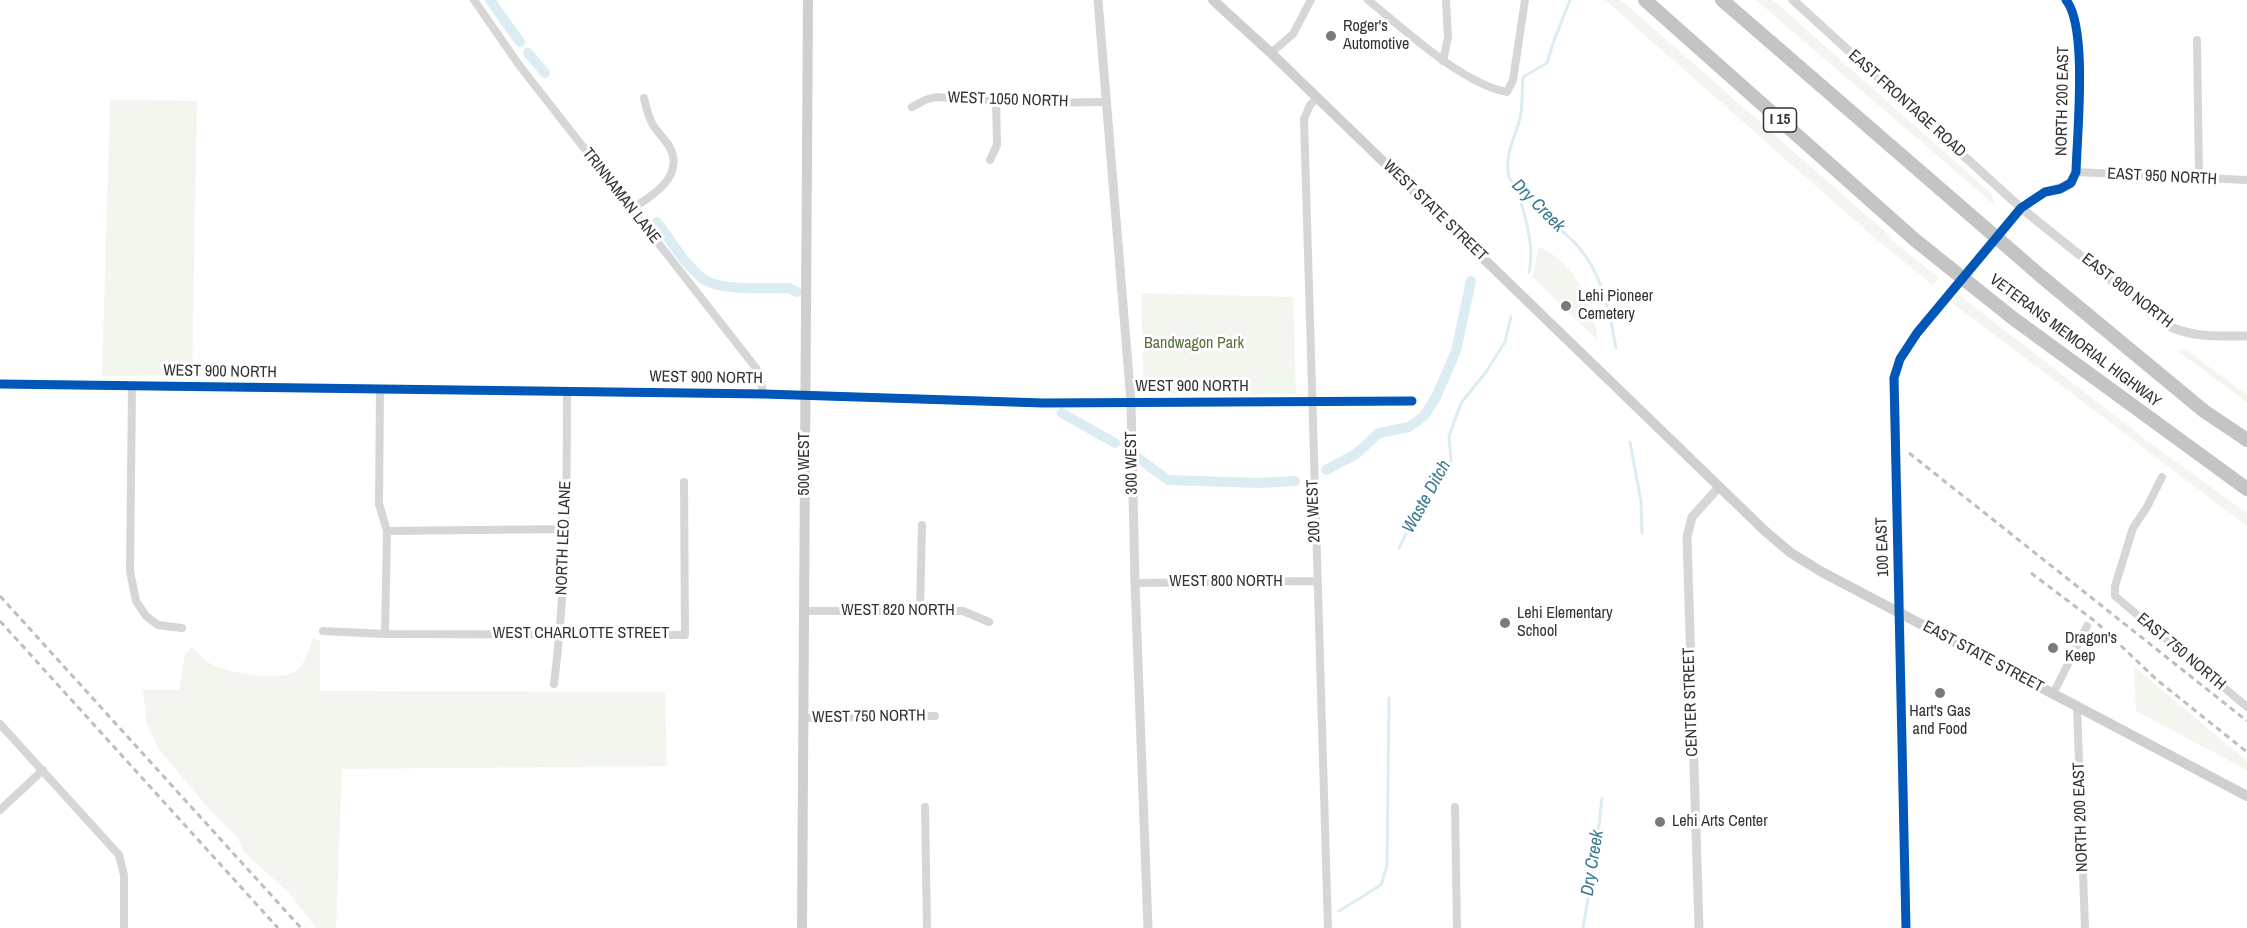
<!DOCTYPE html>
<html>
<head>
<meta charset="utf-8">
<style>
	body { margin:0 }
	canvas { display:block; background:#fff }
</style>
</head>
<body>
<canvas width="2247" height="928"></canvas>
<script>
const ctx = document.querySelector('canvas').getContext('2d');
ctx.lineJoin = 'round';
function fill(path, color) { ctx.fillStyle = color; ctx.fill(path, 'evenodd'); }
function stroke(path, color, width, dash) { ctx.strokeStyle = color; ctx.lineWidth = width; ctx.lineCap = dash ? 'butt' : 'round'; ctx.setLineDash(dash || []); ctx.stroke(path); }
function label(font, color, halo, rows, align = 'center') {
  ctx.font = font + ' "Archivo Narrow",sans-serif'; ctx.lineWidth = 6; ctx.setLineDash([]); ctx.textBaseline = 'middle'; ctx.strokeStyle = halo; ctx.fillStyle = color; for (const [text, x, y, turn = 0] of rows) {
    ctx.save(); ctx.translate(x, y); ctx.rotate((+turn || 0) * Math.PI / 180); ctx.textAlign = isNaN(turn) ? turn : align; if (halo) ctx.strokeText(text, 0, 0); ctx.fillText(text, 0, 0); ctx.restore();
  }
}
const green = new Path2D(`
	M1605,0H1621L1891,237L1890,239L1939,278L1933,285L1877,240Z
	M1756,0H1773L1993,195L1992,197L1996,206Z
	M110,100L197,101L192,375L102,376Z
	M1539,247C1575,262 1594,304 1598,341L1532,276Z
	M1141,293L1293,297L1296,394H1144Z
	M1958,294L2154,446L2247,513V526L1952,303Z
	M2184,348L2247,395V402L2179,352Z
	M313,638L320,641V691L665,692L667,766L342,769L336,928H316L290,894L244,852L237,837L208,808L158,748L147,724L143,690H179L185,654L192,646C196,650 200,656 205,660C218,672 281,683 296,671C305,664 309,649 313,638Z
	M2134,667L2247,761V770L2136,711Z`);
const stream = new Path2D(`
	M1570,0L1553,43L1547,63L1523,77C1522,90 1523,105 1520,118C1515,138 1504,154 1509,177C1511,188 1565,232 1577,245C1602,273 1610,312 1616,348
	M1518,192C1525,217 1535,246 1529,272
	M1630,442L1641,501L1642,533
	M1399,548L1426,493L1451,460L1449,436L1461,403L1486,372L1505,342L1511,317
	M1339,911L1381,885L1387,866L1389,698
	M1583,928L1596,852L1602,798`);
const canal = new Path2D(`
	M490,0L520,42
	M528,53L545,73
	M657,222C670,239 687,268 705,280C723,291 768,288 789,288L797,292
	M1062,413L1115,443
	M1138,458L1168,480L1260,483L1295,481
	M1326,470L1356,454L1379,433L1409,427L1424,416L1436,397L1456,351L1471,281`);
const minor = new Path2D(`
	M474,0L519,65L756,368L764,394
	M1368,0C1404,29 1462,84 1507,92L1513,80L1525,0
	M2197,40L2199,178
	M1271,53L1293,34L1311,0
	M1443,61L1448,37L1446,0
	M1317,98L1310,105L1304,119L1328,928
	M912,107L925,100L936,97L1025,103L1106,102
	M990,160L997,145L996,100
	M2076,172L2247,180
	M2021,208C2029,203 2037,196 2045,192C2061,186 2067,189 2076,172C2077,134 2088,27 2066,0
	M632,209C649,197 678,182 673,156C671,144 659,135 653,125C648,117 646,106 644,98
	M0,384L764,394L1043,403L1412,401
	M132,386L130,571L136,601L146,616L158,625L182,628
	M380,389L379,504L387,531L385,634
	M2162,477L2147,507L2133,528L2115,586V596L2247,707
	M387,531L567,529
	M1135,583L1316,581
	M920,610L922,525
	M804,611H963L989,622
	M1900,613L1906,928
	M323,631L385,634L685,635L684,482
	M554,684C566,587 567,490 567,391
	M2053,694L2087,626
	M2077,706L2085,928
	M803,718L935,716
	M0,724L119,855L124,875V928
	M925,807L927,928
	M1455,807L1457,928
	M0,810L43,770`);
const tertiary = new Path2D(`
	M1098,0L1131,402L1135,583L1148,928
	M1793,0L2021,208L2168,326C2196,338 2217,336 2247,336
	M1900,613L1894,378L1900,359L1917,333L2021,208
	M1699,928L1687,537L1692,517L1719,487`);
const secondary = new Path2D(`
	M1213,0L1271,53L1765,531L1791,553L1822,572L2247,796
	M802,928L808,0`);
const motorway = new Path2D(`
	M1645,0L1915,240L2014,319L2247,489
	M1722,0L2042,277L2204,411L2247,440`);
const rail = new Path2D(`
	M1909,453L2247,721
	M2031,573L2096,622L2157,680L2247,752
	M0,596L301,928
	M0,621L278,928`);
const cycleway = new Path2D(`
	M0,384L764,394L1043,403L1412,401
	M1906,928L1894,378L1900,359L1917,333L2021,208L2045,192L2060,189L2071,183L2076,172C2077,134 2088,27 2066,0`);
const markers = [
	[1331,36,6,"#7a7a7a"],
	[1566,306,6,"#7a7a7a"],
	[1505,623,6,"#7a7a7a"],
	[2053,648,6,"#7a7a7a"],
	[1940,693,6,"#7a7a7a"],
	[1660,822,6,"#7a7a7a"]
];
const shields = [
	[1780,120,33]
];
const shieldNames = [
	["I 15",1780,120]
];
const poiNames = [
	["Roger's",1343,27],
	["Automotive",1343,45],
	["Lehi Pioneer",1578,297],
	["Cemetery",1578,315],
	["Lehi Elementary",1517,614],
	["School",1517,632],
	["Dragon's",2065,639],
	["Keep",2065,657],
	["Hart's Gas",1940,712,"center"],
	["and Food",1940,730,"center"],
	["Lehi Arts Center",1672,822]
];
const streetNames = [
	["WEST 1050 NORTH",1008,100,2],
	["NORTH 200 EAST",2063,101,-89],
	["EAST FRONTAGE ROAD",1907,104,42],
	["EAST 950 NORTH",2162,177,3],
	["TRINNAMAN LANE",621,196,52],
	["WEST STATE STREET",1435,211,44],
	["EAST 900 NORTH",2127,291,38],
	["VETERANS MEMORIAL HIGHWAY",2075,341,37],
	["WEST 900 NORTH",220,372,1],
	["WEST 900 NORTH",706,378,1],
	["WEST 900 NORTH",1192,387],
	["300 WEST",1132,463,-91],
	["500 WEST",805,464,-90],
	["200 WEST",1314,511,-92],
	["NORTH LEO LANE",564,538,-88],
	["100 EAST",1883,547,-92],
	["WEST 800 NORTH",1226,582],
	["WEST 820 NORTH",898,611],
	["WEST CHARLOTTE STREET",581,634],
	["EAST 750 NORTH",2181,652,40],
	["EAST STATE STREET",1983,657,28],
	["CENTER STREET",1691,702,-92],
	["WEST 750 NORTH",869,717,-1],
	["NORTH 200 EAST",2081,817,-92]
];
const parkNames = [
	["Bandwagon Park",1194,344]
];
const waterNames = [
	["Dry Creek",1538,206,45],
	["Waste Ditch",1427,497,-61],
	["Dry Creek",1593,863,-81]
];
fill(green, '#f3f6ee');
stroke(stream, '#dbedf3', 3);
stroke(canal, '#dbedf3', 10);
stroke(minor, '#d6d6d6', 8);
stroke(tertiary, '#d6d6d6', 9);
stroke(secondary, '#cfcfcf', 10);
stroke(motorway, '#c4c4c4', 14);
stroke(rail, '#bebebe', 3, [6, 4.5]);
stroke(cycleway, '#0057b8', 9);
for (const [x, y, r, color] of markers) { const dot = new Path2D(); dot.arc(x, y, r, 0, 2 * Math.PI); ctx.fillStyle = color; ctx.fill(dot); stroke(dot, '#fff', 2); }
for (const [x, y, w] of shields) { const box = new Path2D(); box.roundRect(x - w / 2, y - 12, w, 24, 4.5); ctx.fillStyle = '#fff'; ctx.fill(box); stroke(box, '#323232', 1.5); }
label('bold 15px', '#323232', null, shieldNames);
label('16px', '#323232', '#fff', poiNames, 'left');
label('16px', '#323232', '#fff', streetNames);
label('16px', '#5a703c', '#fff', parkNames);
label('italic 18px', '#397a91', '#fff', waterNames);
</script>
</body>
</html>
